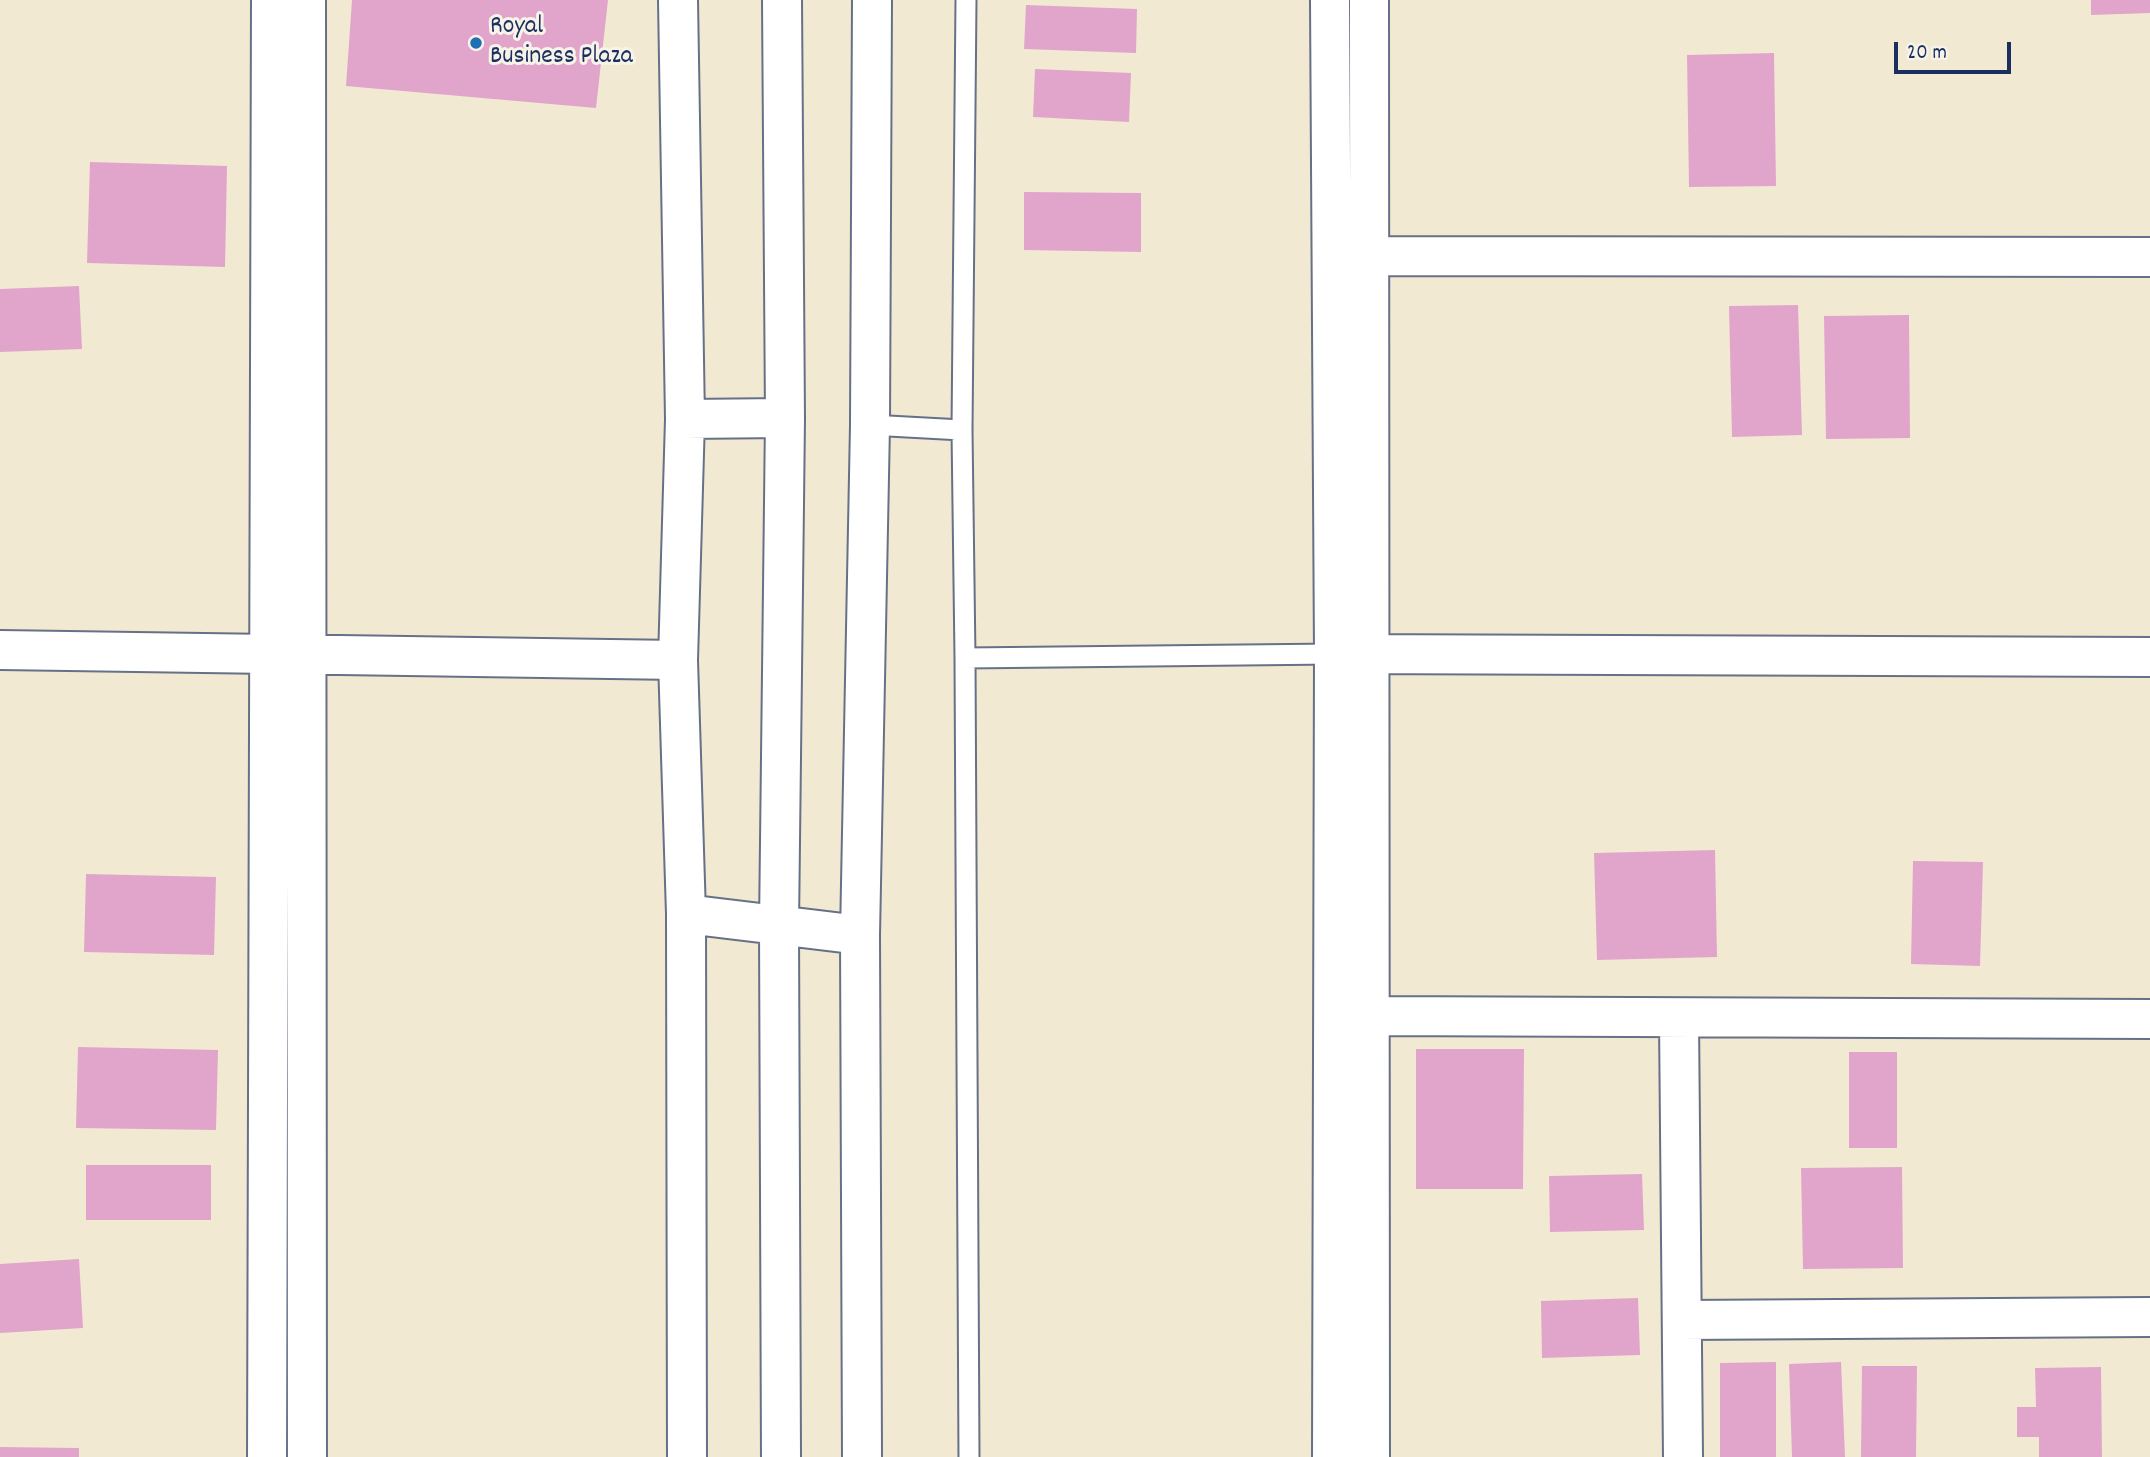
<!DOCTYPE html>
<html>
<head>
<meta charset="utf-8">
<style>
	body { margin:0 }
	#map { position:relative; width:2150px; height:1457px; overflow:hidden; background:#f2e9d3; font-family:Dekko,sans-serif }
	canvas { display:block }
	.scale { position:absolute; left:1894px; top:42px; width:117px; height:32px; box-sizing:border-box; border:4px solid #1b2f5e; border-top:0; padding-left:9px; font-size:21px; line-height:24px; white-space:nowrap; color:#1b2f5e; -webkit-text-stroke:5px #f7f3e8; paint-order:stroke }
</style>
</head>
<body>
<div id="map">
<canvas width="2150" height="1457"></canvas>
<div class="scale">20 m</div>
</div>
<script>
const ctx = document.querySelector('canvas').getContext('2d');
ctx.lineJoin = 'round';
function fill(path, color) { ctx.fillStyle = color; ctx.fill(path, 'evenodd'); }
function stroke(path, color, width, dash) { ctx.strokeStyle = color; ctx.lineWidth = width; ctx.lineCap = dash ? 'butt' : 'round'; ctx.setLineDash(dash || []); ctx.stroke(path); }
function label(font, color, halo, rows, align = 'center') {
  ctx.font = font + ' Dekko,sans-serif'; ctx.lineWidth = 6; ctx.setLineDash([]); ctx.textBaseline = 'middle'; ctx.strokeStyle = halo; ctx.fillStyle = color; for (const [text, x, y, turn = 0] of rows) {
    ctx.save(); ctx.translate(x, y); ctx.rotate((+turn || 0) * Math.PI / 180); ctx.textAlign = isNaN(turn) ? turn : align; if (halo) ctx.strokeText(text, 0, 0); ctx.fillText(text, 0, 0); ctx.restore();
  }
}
const building = new Path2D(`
	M352,0H608L596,108L346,86Z
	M2091,0H2150V13L2091,15Z
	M1026,5L1137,9L1136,53L1024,49Z
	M1774,53L1776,186L1689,187L1687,55Z
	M1035,69L1131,73L1129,122L1033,117Z
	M90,162L227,166L225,267L87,263Z
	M1024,192L1141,193V252L1024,250Z
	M79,286L82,349L0,352V289Z
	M1798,305L1802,435L1732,437L1729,306Z
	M1909,315L1910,438L1826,439L1824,316Z
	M1715,850L1717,957L1597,960L1594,853Z
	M1913,861L1983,862L1980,966L1911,964Z
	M86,874L216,877L214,955L84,952Z
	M78,1047L218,1050L216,1130L76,1128Z
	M1416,1049H1524L1523,1189H1416Z
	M1849,1052H1897V1148H1849Z
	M86,1165H211V1220H86Z
	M1902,1167L1903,1268L1803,1269L1801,1168Z
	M1642,1174L1644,1230L1550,1232L1549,1176Z
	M79,1259L83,1328L0,1333V1264Z
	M1638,1298L1640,1355L1542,1358L1541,1301Z
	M1776,1362V1457H1720V1363Z
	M1841,1362L1845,1457H1792L1789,1364Z
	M1862,1366H1917L1916,1457H1861Z
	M2101,1367L2102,1457H2039V1437H2017V1407H2036L2035,1368Z
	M0,1447L79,1448V1457H0Z`);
const service = new Path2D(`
	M870,425L962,430L966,0
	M962,430L965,658L1334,654
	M965,658L969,1457`);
const minor = new Path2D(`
	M306,0L307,1457
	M678,0L685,419L678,660L686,914L687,1457
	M1330,0L1334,654L1332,1457
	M1369,0L1370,1457
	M1369,256L2150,257
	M685,419L785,418
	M0,650L678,660
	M1347,654L2150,657
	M686,914L860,935
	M1371,1016L2150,1019
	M1679,1019L1683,1457
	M1682,1320L2150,1317
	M267,1457L271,0
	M781,1457L779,926L785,418L782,0
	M862,1457L860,935L870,425L872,0`);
const markers = [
	[476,43,7,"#1f6fb2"]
];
const poiNames = [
	["Royal",490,28],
	["Business Plaza",490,58]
];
fill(building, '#e1a5cb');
stroke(service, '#667087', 23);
stroke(minor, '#667087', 42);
stroke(service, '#fff', 19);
stroke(minor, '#fff', 38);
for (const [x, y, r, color] of markers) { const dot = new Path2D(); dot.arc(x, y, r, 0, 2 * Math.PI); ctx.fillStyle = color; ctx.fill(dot); stroke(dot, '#f7f3e8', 2.5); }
label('26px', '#1b2f5e', '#f7f3e8', poiNames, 'left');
</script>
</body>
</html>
